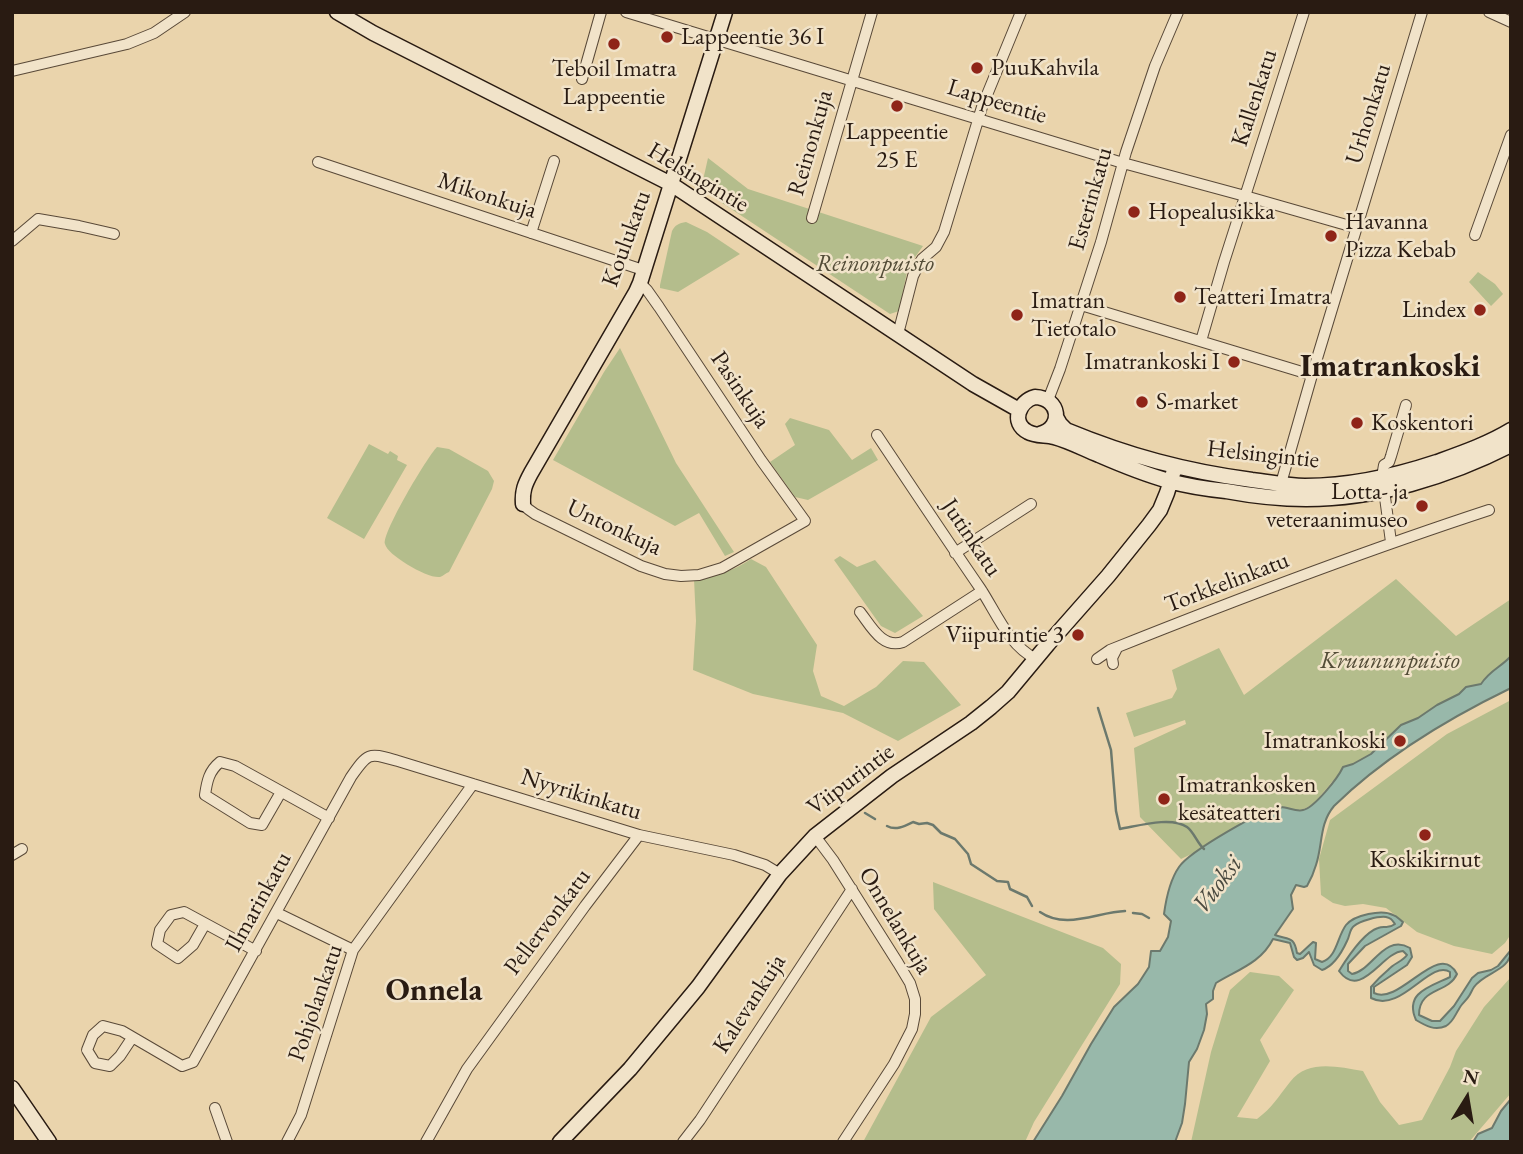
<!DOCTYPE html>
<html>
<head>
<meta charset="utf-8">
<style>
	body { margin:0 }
	#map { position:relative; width:1523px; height:1154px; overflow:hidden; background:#ead4ac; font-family:"EB Garamond",serif }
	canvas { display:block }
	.frame { position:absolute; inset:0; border:14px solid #291b12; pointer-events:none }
	.north { position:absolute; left:1432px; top:1063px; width:70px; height:70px; -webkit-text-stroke:5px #f1e3c9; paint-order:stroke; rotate:11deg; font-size:19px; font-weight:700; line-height:28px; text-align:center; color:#291b12 }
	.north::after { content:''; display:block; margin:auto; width:24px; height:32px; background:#291b12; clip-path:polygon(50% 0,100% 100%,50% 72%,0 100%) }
</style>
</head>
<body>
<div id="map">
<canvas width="1523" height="1154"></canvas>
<div class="frame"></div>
<div class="north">N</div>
</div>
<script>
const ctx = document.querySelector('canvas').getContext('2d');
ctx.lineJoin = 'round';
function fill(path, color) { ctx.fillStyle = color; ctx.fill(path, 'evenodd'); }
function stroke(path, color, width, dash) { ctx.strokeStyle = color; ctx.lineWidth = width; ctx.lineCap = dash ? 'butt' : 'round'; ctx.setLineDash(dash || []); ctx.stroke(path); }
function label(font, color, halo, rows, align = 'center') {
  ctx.font = font + ' "EB Garamond",serif'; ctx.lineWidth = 5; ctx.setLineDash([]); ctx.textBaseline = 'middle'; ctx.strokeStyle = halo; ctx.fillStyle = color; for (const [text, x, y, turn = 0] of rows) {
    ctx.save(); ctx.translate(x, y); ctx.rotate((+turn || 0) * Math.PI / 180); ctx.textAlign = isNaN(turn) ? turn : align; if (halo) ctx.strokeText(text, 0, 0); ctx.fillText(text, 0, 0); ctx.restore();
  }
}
const green = new Path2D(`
	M708,158L748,189L923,246L908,267L899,311L890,314L701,189Z
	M686,222L707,232L740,254L678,292L660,288V285L672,231C675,225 679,223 686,222Z
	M1478,272L1495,284L1503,294L1491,306L1469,282Z
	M620,348L676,463L734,552L725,556L699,513L675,526L553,460L604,372Z
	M790,418L829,430L852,460L871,448L878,460L808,500L795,497L770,462L795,445L785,424Z
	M369,444L388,454L390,451L398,456L397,460L407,465L364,539L327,518Z
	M437,447L449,449L488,471L494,481L492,489L449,572C446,573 443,576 440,577C428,579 387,555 385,544C382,533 427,457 437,447Z
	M840,556L857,567L875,560L923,616L895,633L881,626L834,560Z
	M751,559L766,567L817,645L813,671L821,696L844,706L876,687L903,661L924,662L961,705L898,741L843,713L753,694L693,670L696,621L694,579C715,577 733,571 751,559Z
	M1396,579L1456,636L1511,599V656C1500,668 1490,670 1481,684L1466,687L1459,694L1437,705L1418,718L1401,725L1371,754L1353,764L1343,767C1339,775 1333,780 1328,787C1318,798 1311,811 1294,810L1204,848L1181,859L1140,817L1134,748L1186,724L1185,720L1134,737L1126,713L1172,698L1177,689L1172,670L1219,648L1244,695Z
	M1511,700V934L1505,943L1492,954L1454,946L1417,932L1386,908L1363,904L1345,906L1333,903L1321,895L1319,859L1330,820L1447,734Z
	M933,882L1103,948L1121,964L1120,984L1034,1122L1025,1142H863L931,1017L986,975L934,909Z
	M1250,972L1279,976L1294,990L1260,1040L1270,1061L1237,1117L1257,1119C1272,1108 1278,1097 1290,1082C1308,1059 1337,1067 1363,1071L1380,1102L1399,1125L1422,1120L1450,1067L1456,1051L1484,1007L1511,977V1093L1469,1142H1191L1211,1052L1230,990Z`);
const water = new Path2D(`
	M1511,656V688C1447,719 1385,756 1334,806C1319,824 1323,844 1316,865C1314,872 1311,879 1307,886L1304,887L1296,885L1291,895L1293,909L1275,935C1289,940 1294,936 1297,953L1300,954L1313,942L1316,943L1315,959L1322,962C1337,957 1337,937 1346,925C1354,915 1382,909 1393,915C1397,916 1399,919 1403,922L1401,926L1365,946L1348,964V971L1352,974C1372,971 1384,933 1410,948L1412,957L1407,965L1374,987V993C1400,1006 1439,939 1457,974C1448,994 1419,987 1419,1015L1432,1021H1440L1454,1006L1472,978L1478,973L1491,970L1498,966L1511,950C1511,971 1484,972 1474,987C1472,990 1471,993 1469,996C1466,1001 1461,1004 1459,1009C1455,1015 1453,1022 1446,1026C1435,1031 1426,1026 1416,1020C1404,993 1429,987 1450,977V972C1430,959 1401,1014 1371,998V987C1376,981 1382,975 1388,970C1394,963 1402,962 1407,955L1403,951C1382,952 1361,1001 1339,971C1347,958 1363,933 1378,928C1386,925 1387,930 1395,924C1392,920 1391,918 1386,917C1378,916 1360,921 1354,926C1349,930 1350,936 1347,941C1342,952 1334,966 1322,970L1314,965L1309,952L1303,958L1297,960L1294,957L1290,943L1273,939C1261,963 1237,970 1216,983L1213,991V999L1206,1004L1207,1014L1204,1030L1197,1049L1189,1062L1185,1104L1182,1123L1175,1142H1033L1062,1096L1091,1044L1114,1007L1138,984L1149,967L1151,951H1160L1168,937L1171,921L1164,914C1166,899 1170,880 1179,867C1189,852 1262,809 1281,807C1288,807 1296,812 1303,810C1314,808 1338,778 1343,767L1353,764L1371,754L1401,725L1418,718L1437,705L1459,694L1466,687L1481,684C1490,670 1500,668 1511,656Z
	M1511,1099V1142H1473L1478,1134L1492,1128L1501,1111Z`);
const stream = new Path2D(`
	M1098,708L1111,750L1116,811L1120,829C1138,826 1171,816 1187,827C1194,832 1197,843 1204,849
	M865,813L875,819
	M887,826C896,831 905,826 913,822L919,824L927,823L933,825L941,833L955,839L968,854L971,864L997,881L1008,882L1010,889L1027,897L1032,906
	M1040,912C1066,930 1097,912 1125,911
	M1133,913L1142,914L1149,918`);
const street = new Path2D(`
	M626,12L1123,163L1245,196L1357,228
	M1489,12L1511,22
	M12,71L127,44L154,33L185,12
	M582,79L601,12
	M318,162L643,270
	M812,218L872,12
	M531,233L554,161
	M1475,235L1511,135
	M12,241L38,219L79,226L114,234
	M1081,305L1312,375
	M898,334L913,276L919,264L922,259L936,247L944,232L982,107L1021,12
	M1201,341L1224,262L1304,12
	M1048,400L1060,369L1101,242L1126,152L1155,66L1178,12
	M877,435C911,486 945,537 980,588C996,612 1008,645 1036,659
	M1280,487L1312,375L1422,12
	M523,504L528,509L535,514L641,566L665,574L681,576L699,575L722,568L805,521L761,460L659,307L647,290L640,283
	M1391,542L1384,490L1382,477L1384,465L1389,462L1391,456L1406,405
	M955,553L1031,504
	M860,612C871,626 882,649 903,642L982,591
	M1097,659L1110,650C1235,600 1361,552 1489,510
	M1113,664L1112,658L1117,648
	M281,792L262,825L250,823L205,795C207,781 209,771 220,762L235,766L329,818
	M815,836L833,860L898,963L910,983L915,999V1014L912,1029L894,1064L843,1142
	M12,855L22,849
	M277,913L353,950
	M205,924L193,945L178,958L157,944L160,930L171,915L184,912L256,951
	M132,1038L120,1056L110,1066L95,1063L87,1050L93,1035L103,1026L122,1031L182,1066L193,1062L351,777C369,751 369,753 398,761L639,835L734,855L765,865L780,874
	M215,1108L227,1142
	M287,1142L301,1115L353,950L473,784
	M426,1142L467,1069L585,906L639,835
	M683,1142L700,1120L852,889`);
const secondary = new Path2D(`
	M337,12L373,33L671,184L973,384L1019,410
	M1056,417L1060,424L1066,430C1129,456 1185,471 1252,480C1270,482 1287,486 1305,486C1350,486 1395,476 1437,462C1462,453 1488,444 1511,430
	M1040,434C1064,427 1060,398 1035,397C1019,401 1010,423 1028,432C1035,436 1046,435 1054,437C1069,441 1084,449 1099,455C1122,465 1144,474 1169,481C1187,486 1207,489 1226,491C1253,496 1279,499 1306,499C1376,499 1448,477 1511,445
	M523,504C522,491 525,484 531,473L636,292L640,283L725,12
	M12,1088L49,1142
	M560,1142L630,1069L698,987L780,874L815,836L892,776L971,723L991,707L1008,692L1048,644L1108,576L1149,525L1160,510L1167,493L1175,467`);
const markers = [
	[667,37,7,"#8f2418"],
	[614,44,7,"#8f2418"],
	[977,68,7,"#8f2418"],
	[897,106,7,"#8f2418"],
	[1134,212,7,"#8f2418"],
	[1331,236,7,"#8f2418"],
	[1180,297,7,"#8f2418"],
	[1480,310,7,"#8f2418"],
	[1017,315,7,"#8f2418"],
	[1234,362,7,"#8f2418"],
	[1142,402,7,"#8f2418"],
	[1357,423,7,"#8f2418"],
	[1422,506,7,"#8f2418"],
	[1078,635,7,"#8f2418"],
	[1400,741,7,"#8f2418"],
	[1164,799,7,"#8f2418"],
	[1425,835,7,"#8f2418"]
];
const poiNames = [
	["Lappeentie 36 I",681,37],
	["PuuKahvila",991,68],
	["Teboil Imatra",614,69,"center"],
	["Lappeentie",614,97,"center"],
	["Lappeentie",897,132,"center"],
	["25 E",897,160,"center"],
	["Hopealusikka",1148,212],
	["Havanna",1345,222],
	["Pizza Kebab",1345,250],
	["Teatteri Imatra",1194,297],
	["Imatran",1031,301],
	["Tietotalo",1031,329],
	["Lindex",1466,310,"right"],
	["Imatrankoski I",1220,362,"right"],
	["S-market",1156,402],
	["Koskentori",1371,423],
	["Lotta- ja",1408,492,"right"],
	["veteraanimuseo",1408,520,"right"],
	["Viipurintie 3",1064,635,"right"],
	["Imatrankoski",1386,741,"right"],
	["Imatrankosken",1178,785],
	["kesäteatteri",1178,813],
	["Koskikirnut",1425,860,"center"]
];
const streetNames = [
	["Kallenkatu",1255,98,-72],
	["Lappeentie",997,102,17],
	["Urhonkatu",1369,114,-73],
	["Reinonkuja",811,143,-74],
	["Helsingintie",698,178,31],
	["Mikonkuja",487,196,18],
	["Esterinkatu",1091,199,-74],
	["Koulukatu",627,239,-70],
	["Pasinkuja",740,390,56],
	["Helsingintie",1263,455,6],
	["Untonkuja",614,528,25],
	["Jutinkatu",971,538,56],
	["Torkkelinkatu",1227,583,-21],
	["Viipurintie",851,780,-37],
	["Nyyrikinkatu",581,795,17],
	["Ilmarinkatu",259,902,-61],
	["Onnelankuja",895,921,59],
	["Pellervonkatu",548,922,-53],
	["Pohjolankatu",316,1003,-71],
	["Kalevankuja",750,1004,-57]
];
const parkNames = [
	["Reinonpuisto",875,264],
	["Kruununpuisto",1390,661]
];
const waterNames = [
	["Vuoksi",1218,885,-53]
];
const districtNames = [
	["Imatrankoski",1390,367],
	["Onnela",434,991]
];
fill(green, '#b4bd8c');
fill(water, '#98b8aa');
stroke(water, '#6c796d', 2);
stroke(stream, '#6c796d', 2.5);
stroke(street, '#594938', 12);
stroke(secondary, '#291b12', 17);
stroke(street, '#f1e3c9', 10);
stroke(secondary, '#f1e3c9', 14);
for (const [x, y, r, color] of markers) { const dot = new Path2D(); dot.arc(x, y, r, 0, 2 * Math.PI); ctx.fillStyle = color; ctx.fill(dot); stroke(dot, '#f1e3c9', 2.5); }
label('24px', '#291b12', '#f1e3c9', poiNames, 'left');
label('24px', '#291b12', '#f1e3c9', streetNames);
label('italic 24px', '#534c37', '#f1e3c9', parkNames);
label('italic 26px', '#4a4a40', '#f1e3c9', waterNames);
label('bold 32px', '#291b12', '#f1e3c9', districtNames);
</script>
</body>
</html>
